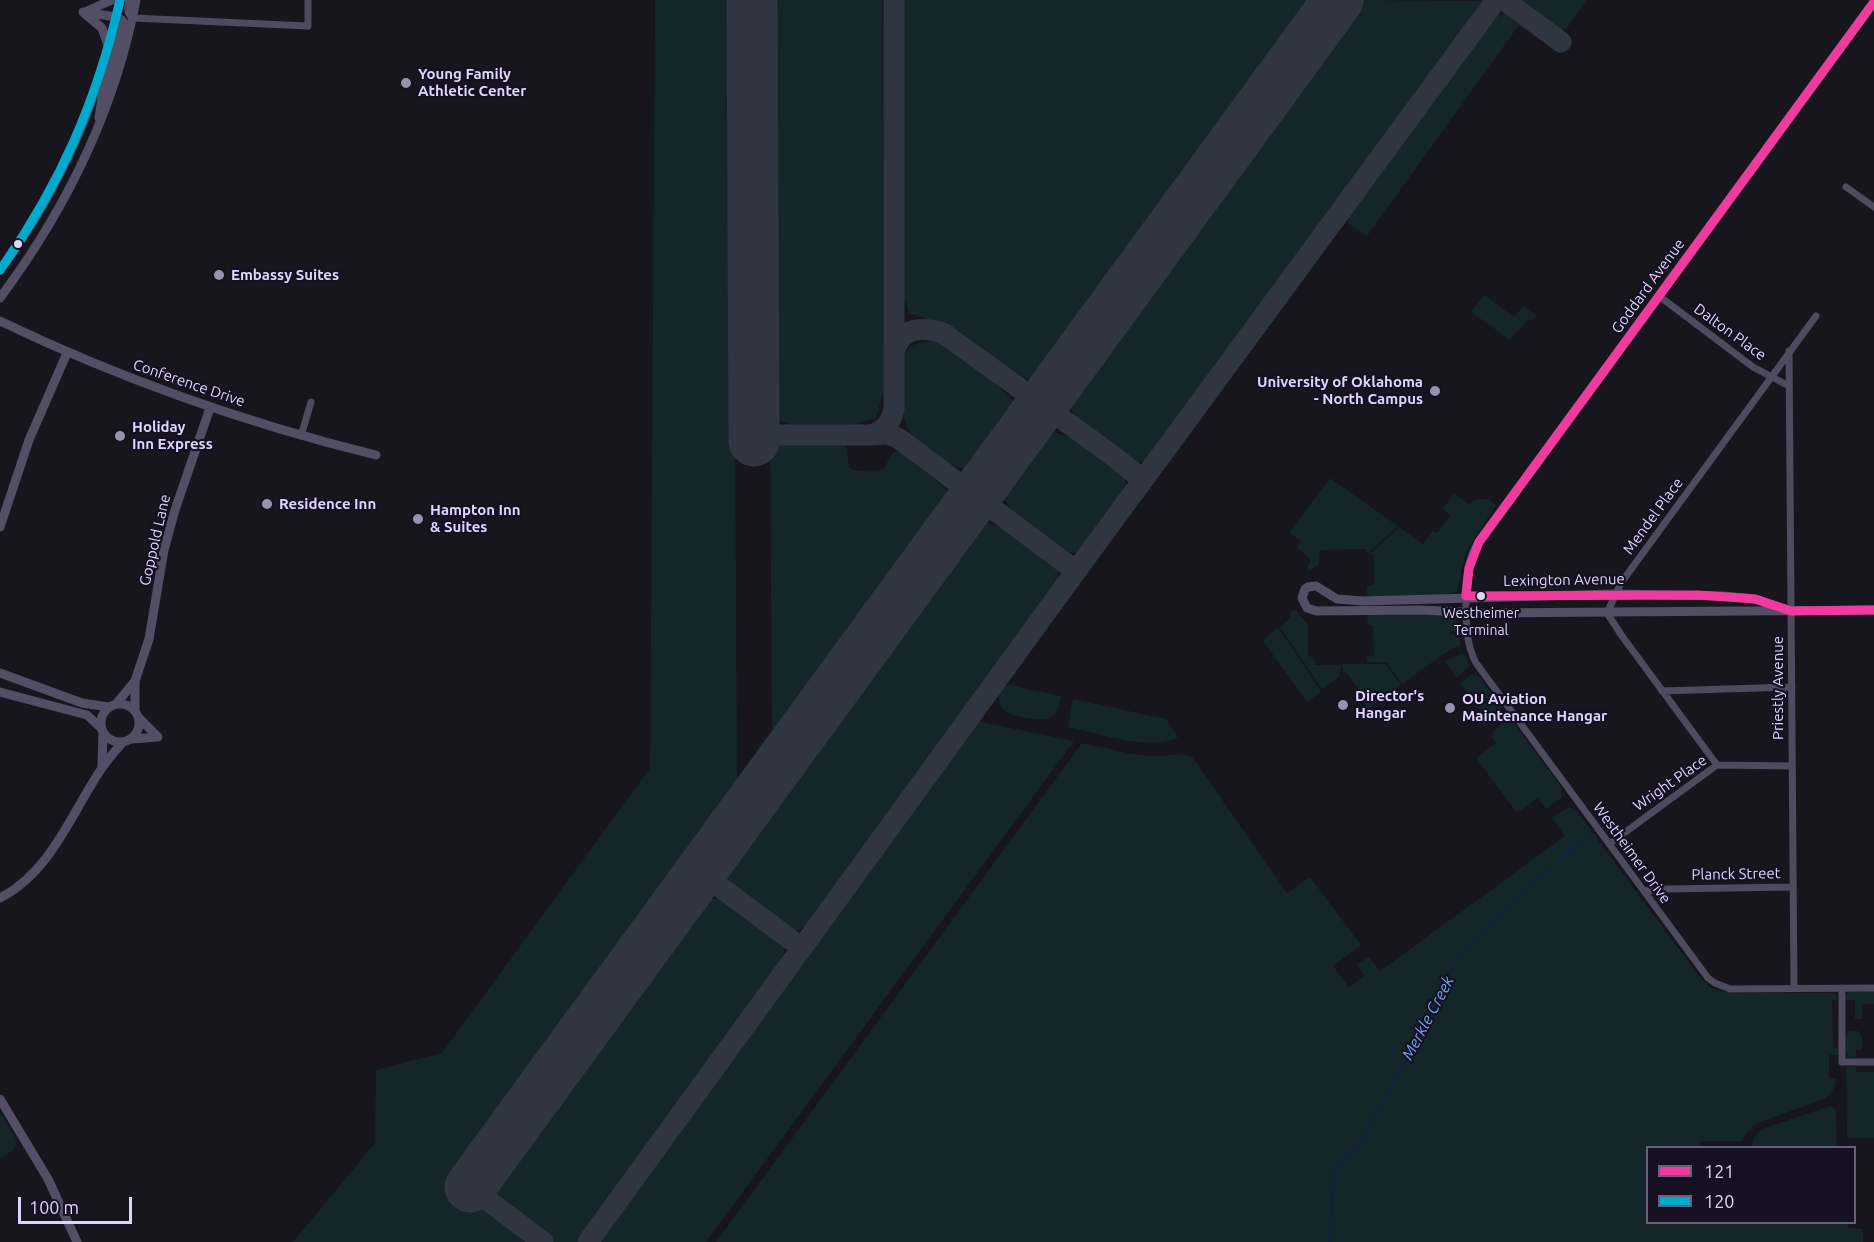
<!DOCTYPE html>
<html>
<head>
<meta charset="utf-8">
<style>
	body { margin:0 }
	#map { position:relative; width:1874px; height:1242px; overflow:hidden; background:#17151e; font-family:Ubuntu,sans-serif }
	canvas { display:block }
	.legend { position:absolute; left:1646px; top:1146px; width:210px; height:78px; box-sizing:border-box; background:#161122; border:2px solid #666078; margin:0; padding:8px 10px; list-style:none; font-size:18px; color:#ded6fa }
	.legend li { display:flex; align-items:center; gap:12px; height:30px }
	.legend b { width:30px; border:2px solid #666078 }
	.scale { position:absolute; left:18px; top:1197px; width:114px; height:27px; box-sizing:border-box; border:3px solid #ded6fa; border-top:0; padding-left:8px; font-size:18px; line-height:21px; white-space:nowrap; color:#ded6fa; -webkit-text-stroke:4px #161122; paint-order:stroke }
</style>
</head>
<body>
<div id="map">
<canvas width="1874" height="1242"></canvas>
<ul class="legend">
<li><b style="height:8px;background:#f13a9d"></b>121</li>
<li><b style="height:8px;background:#00a9ce"></b>120</li>
</ul>
<div class="scale">100 m</div>
</div>
<script>
const ctx = document.querySelector('canvas').getContext('2d');
ctx.lineJoin = 'round';
function fill(path, color) { ctx.fillStyle = color; ctx.fill(path, 'evenodd'); }
function stroke(path, color, width, dash) { ctx.strokeStyle = color; ctx.lineWidth = width; ctx.lineCap = dash ? 'butt' : 'round'; ctx.setLineDash(dash || []); ctx.stroke(path); }
function label(font, color, halo, rows, align = 'center') {
  ctx.font = font + ' Ubuntu,sans-serif'; ctx.lineWidth = 4.5; ctx.setLineDash([]); ctx.textBaseline = 'middle'; ctx.strokeStyle = halo; ctx.fillStyle = color; for (const [text, x, y, turn = 0] of rows) {
    ctx.save(); ctx.translate(x, y); ctx.rotate((+turn || 0) * Math.PI / 180); ctx.textAlign = isNaN(turn) ? turn : align; if (halo) ctx.strokeText(text, 0, 0); ctx.fillText(text, 0, 0); ctx.restore();
  }
}
const green = new Path2D(`
	M655,0H733L737,791L447,1189L475,1209L478,1205L529,1242H293L375,1143L376,1070L442,1053L650,768Z
	M768,0H882L884,390L876,418L849,426H795L771,418Z
	M897,0H1316L1037,382L1013,373L940,323L909,313L901,285Z
	M1361,0L1481,1L1477,12L1160,445C1151,457 1143,467 1127,460L1081,422L1066,402Z
	M1519,0H1587L1567,28L1560,31L1554,29Z
	M1504,14L1515,18L1519,25L1367,236L1349,224L1348,213L1485,25L1495,16Z
	M1484,295L1514,317L1523,306L1538,317L1526,321L1510,340L1471,312Z
	M934,340C965,352 998,382 1018,408L971,472C948,463 919,451 907,427C901,414 898,354 911,346C917,342 928,342 934,340Z
	M1047,430L1069,437L1117,468L1125,477L1126,488L1122,497L1087,546L1075,553L1062,551L1014,513L999,493Z
	M787,441L842,444L846,447L849,467L855,471L881,470L884,468L893,452H899L941,484L952,498L772,744L770,443Z
	M1330,478L1398,526L1368,553L1365,549L1320,550L1318,566L1308,571L1307,567L1311,560L1297,547L1301,541L1289,533Z
	M1454,493L1469,504C1478,497 1488,497 1496,505L1466,552L1457,592L1427,597H1369L1367,594V586L1374,585V555L1370,554L1399,527L1423,544L1433,531L1437,533L1450,515L1443,509Z
	M981,520C1000,526 1051,552 1059,569L1058,583L812,922C804,928 797,932 787,929L731,887L727,876L728,863Z
	M1294,609L1308,624V656L1314,657L1315,665H1341L1340,676L1322,689L1280,627L1291,617L1289,614Z
	M1422,613L1453,616C1459,620 1460,625 1460,631L1450,632L1451,635L1460,633V645L1445,653L1402,684L1387,663L1367,662V656L1374,655L1373,626L1367,624L1368,615Z
	M1277,627L1291,646L1321,692L1307,702L1263,641Z
	M1462,653L1465,656L1469,666L1457,678L1445,661Z
	M1342,664H1386L1401,685L1368,709L1357,693L1360,691L1346,672H1343Z
	M1472,674L1481,679L1502,707L1501,715L1484,727L1478,719L1484,714L1460,683Z
	M1009,685L1061,696C1059,704 1059,712 1051,717C1043,722 1014,717 1006,712C1001,708 999,701 998,695L1002,687Z
	M1073,699L1166,719L1178,737C1151,752 1098,733 1068,727Z
	M977,721L1074,741L706,1242H597Z
	M1506,721L1514,723L1561,787L1562,797L1546,809L1538,798L1517,813L1476,758L1496,743L1491,736L1493,734L1492,732Z
	M1082,743C1108,748 1135,757 1161,756C1174,756 1180,751 1193,758L1287,893L1310,877L1361,945L1333,966L1349,987L1364,976L1357,964L1369,957L1380,971L1565,836L1552,818L1569,807L1575,809L1701,979L1711,988L1729,993H1833L1837,996V1000H1832L1833,1047L1838,1048V1055H1829V1079H1836C1835,1088 1832,1094 1824,1099L1755,1124L1748,1131L1742,1141H1700V1147L1648,1148V1222L1848,1223V1228L1863,1229V1242H716Z
	M721,898L780,940L785,948L781,966L580,1240L578,1242H555L501,1202L496,1193L497,1180L698,905L705,900Z
	M1853,991H1874V1004H1862V1019H1855V1000H1846V994Z
	M1849,1031H1858L1862,1036V1050H1856V1057H1849L1846,1052V1035Z
	M1846,1067H1856V1072H1874V1138H1847Z
	M1830,1106L1833,1107L1836,1110L1837,1147H1751L1755,1136L1762,1129Z
	M0,1112L17,1140L14,1150L0,1158Z`);
const stream = new Path2D(`
	M1329,1242L1335,1169L1366,1135L1369,1124L1388,1094L1457,961L1468,946L1569,851L1595,835`);
const taxiway = new Path2D(`
	M1504,0L1561,42
	M894,354C898,328 921,326 943,333L1112,455L1143,480
	M754,430L759,435H871C885,430 891,423 894,409V0
	M871,435L887,434L898,438L1076,571
	M700,872L802,948
	M470,1187L543,1242
	M588,1242L1076,571L1496,0`);
const runway = new Path2D(`
	M752,0L754,441
	M470,1187L1338,0`);
const street = new Path2D(`
	M133,18L308,26V0
	M1846,187L1874,207
	M1659,296L1753,367L1789,386
	M1789,351L1794,988
	M301,436L311,402
	M1466,596C1466,619 1465,642 1476,663L1708,978L1715,983L1730,989L1874,988
	M1662,691L1792,687
	M1717,765L1622,636L1607,613L1621,583L1816,316
	M1609,844L1717,765L1791,766
	M1644,891L1665,889L1792,887
	M1842,988V1062H1874`);
const secondary = new Path2D(`
	M129,0V12L133,18
	M87,11L112,0
	M83,12L117,17L122,20L123,23L102,98L99,118
	M85,14L102,28L109,48
	M0,270C60,189 100,99 120,0
	M0,298C67,208 115,110 136,0
	M0,321C121,379 245,423 376,455
	M0,527L29,440L67,353
	M1466,596C1467,577 1469,559 1479,542L1874,2
	M1791,611L1755,599L1724,596L1614,594L1363,601L1337,599L1316,586L1308,587L1305,589L1302,598L1307,608L1317,611L1421,610L1483,613L1874,610
	M0,673L82,703L109,707
	M0,692L87,715L101,728
	M101 723a19 19 0 1 1 38 0a19 19 0 1 1-38 0Z
	M116,704L135,681L149,639L164,550L175,510L210,408
	M135,711V681
	M132,739L158,737L139,718
	M102,766L103,734
	M0,898C52,871 71,813 102,768C108,759 115,751 122,743
	M0,1099L48,1179L77,1242`);
const bus1 = new Path2D(`
	M1874,2L1479,542L1469,568L1466,596L1698,595L1755,599L1791,611L1874,610`);
const bus2 = new Path2D(`
	M0,270C60,185 97,101 120,0`);
const markers = [
	[406,83,6,"#9892ad"],
	[18,244,5,"#ded6fa"],
	[219,275,6,"#9892ad"],
	[1435,391,6,"#9892ad"],
	[120,436,6,"#9892ad"],
	[267,504,6,"#9892ad"],
	[418,519,6,"#9892ad"],
	[1481,596,5,"#ded6fa"],
	[1343,705,6,"#9892ad"],
	[1450,708,6,"#9892ad"]
];
const busNames = [
	["Westheimer",1481,613],
	["Terminal",1481,630]
];
const poiNames = [
	["Young Family",418,74],
	["Athletic Center",418,91],
	["Embassy Suites",231,275],
	["University of Oklahoma",1423,382,"right"],
	["- North Campus",1423,399,"right"],
	["Holiday",132,427],
	["Inn Express",132,444],
	["Residence Inn",279,504],
	["Hampton Inn",430,510],
	["& Suites",430,527],
	["Director's",1355,696],
	["Hangar",1355,713],
	["OU Aviation",1462,699],
	["Maintenance Hangar",1462,716]
];
const streetNames = [
	["Goddard Avenue",1648,286,-54],
	["Dalton Place",1730,332,36],
	["Conference Drive",189,383,19],
	["Mendel Place",1653,516,-54],
	["Goppold Lane",155,540,-77],
	["Lexington Avenue",1564,580,-1],
	["Priestly Avenue",1778,688,-90],
	["Wright Place",1670,783,-35],
	["Westheimer Drive",1632,853,54],
	["Planck Street",1736,874,-1]
];
const waterNames = [
	["Merkle Creek",1428,1018,-62]
];
fill(green, '#142629');
stroke(stream, '#142040', 2);
stroke(taxiway, '#2f3642', 21);
stroke(runway, '#2f3642', 51);
stroke(street, '#4d4b5d', 7);
stroke(secondary, '#524e63', 9);
stroke(bus1, '#f13a9d', 9);
stroke(bus2, '#00a9ce', 9);
for (const [x, y, r, color] of markers) { const dot = new Path2D(); dot.arc(x, y, r, 0, 2 * Math.PI); ctx.fillStyle = color; ctx.fill(dot); stroke(dot, '#161122', 2); }
label('14px', '#ded6fa', '#161122', busNames);
label('bold 15px', '#ded6fa', '#161122', poiNames, 'left');
label('15px', '#ded6fa', '#161122', streetNames);
label('italic 16px', '#71a6ee', '#161122', waterNames);
</script>
</body>
</html>
